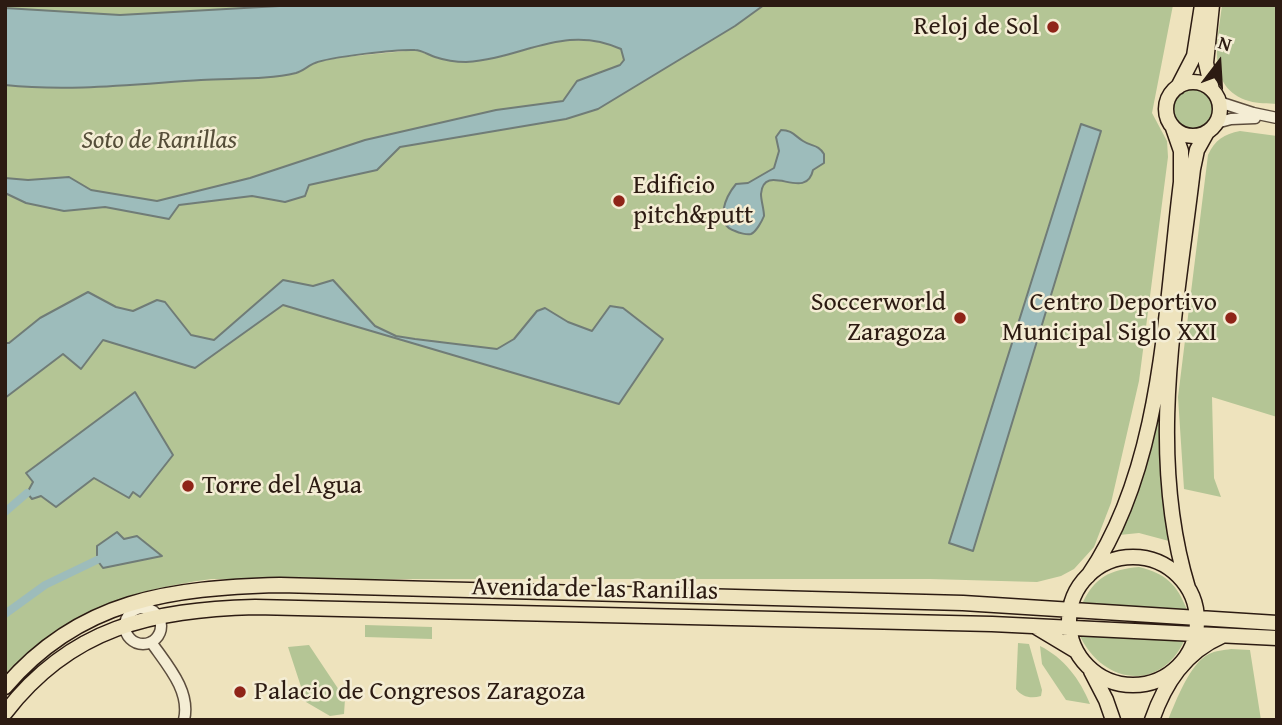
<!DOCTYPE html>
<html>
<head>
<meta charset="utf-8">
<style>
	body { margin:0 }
	#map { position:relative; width:1282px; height:725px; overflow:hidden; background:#eee3bd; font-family:"Gentium Book Plus",serif }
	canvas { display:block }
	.frame { position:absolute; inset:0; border:7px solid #2c1b12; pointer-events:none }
	.north { position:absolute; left:1184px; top:28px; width:70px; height:70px; -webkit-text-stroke:5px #f4edd4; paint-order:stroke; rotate:17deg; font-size:19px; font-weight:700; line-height:28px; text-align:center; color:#2c1b12 }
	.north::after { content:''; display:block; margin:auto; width:24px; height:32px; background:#2c1b12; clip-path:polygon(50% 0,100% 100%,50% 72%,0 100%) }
</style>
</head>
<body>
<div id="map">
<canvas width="1282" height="725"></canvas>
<div class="frame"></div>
<div class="north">N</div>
</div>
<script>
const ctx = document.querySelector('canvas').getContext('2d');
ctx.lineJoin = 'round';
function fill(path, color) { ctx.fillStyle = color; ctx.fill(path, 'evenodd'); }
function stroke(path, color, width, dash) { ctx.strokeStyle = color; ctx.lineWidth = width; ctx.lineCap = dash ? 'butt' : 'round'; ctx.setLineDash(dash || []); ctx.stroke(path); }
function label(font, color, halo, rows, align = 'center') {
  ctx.font = font + ' "Gentium Book Plus",serif'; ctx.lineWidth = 5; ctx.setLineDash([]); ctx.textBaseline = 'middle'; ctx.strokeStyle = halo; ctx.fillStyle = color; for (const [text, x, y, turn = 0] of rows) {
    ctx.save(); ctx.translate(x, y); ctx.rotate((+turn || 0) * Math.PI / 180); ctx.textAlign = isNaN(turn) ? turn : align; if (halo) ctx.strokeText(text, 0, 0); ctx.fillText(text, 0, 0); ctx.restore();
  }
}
const green = new Path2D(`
	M5,5H297L120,15L5,8Z
	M764,5H1173L1152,113L1167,141L1168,157L1139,381L1111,503L1094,547L1074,569L1061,576L1037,582L930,579H211C124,591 70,612 5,674V193L26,203L64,211L105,207L168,219L178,205L252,196L285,202L309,185L377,170L400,147L566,119L598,108L735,26Z
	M1222,5H1277V104C1268,103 1258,104 1249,101C1205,88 1218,40 1222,5Z
	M560,40C582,40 601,40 621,49L624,60L620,65L577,81L563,101L496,110L250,178L157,201L91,190L69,177L28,180L5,178V85L24,87L103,86L251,77L298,72L316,62L344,57L416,50L439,59L501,57Z
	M1173 109a20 20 0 1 1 40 0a20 20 0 1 1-40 0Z
	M1240,131L1277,136V417L1212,397L1214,478L1221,497L1184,489L1178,397L1208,155C1215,140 1224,134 1240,131Z
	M1160,406L1161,478L1169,541L1139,533L1119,535L1149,450Z
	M1139,567C1166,574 1177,584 1187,610L1082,604C1095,577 1109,570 1139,567Z
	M365,625L432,627V639L365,637Z
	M1079,634L1184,641C1159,694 1101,683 1079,634Z
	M1018,643L1029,644L1042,690L1041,696C1031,699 1022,697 1016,689Z
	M309,645L345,699L344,714L330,716L306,702L288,647Z
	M1040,646C1064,658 1080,679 1090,704L1066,700L1042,664Z
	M1231,649L1250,650L1261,720H1168C1176,701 1190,663 1209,654C1215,651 1224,650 1231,649Z`);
const water = new Path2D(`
	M297,5H764L735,26L598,109L566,119L400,147L377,170L309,185L305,196L285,202L252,196L179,205L169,219L105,207L64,211L26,203L5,193V178L28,180L69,177L91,190L157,201L250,178L365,140L496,110L563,101L577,81L620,65L624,60L621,49C564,23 522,59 466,62C456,62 444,60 435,57C429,55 421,50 415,50C399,49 329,57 315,63C309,65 303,71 296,73C268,80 231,78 201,80C137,84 70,92 5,85V8L120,15Z
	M1081,124L1101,131L973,551L949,543Z
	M781,130C792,130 795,136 803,141C812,147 818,144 824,154V163L813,170C806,203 764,160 761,194C761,201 764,209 764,216C762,221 756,232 751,234C747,235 739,233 735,231C713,224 726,196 736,184L748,183L774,168L779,151L776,137Z
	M283,280L313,286L333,280L375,326L396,336L415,339L497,349L514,339L537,311L545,308L568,322L592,331L610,306L623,308L663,339L619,404L283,305L195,368L103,340L81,369L63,354L5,398V343H9L40,318L88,292L116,307L133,311L157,300L165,302L191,335L214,340Z
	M135,392L173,455L140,497L133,492L129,498L94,478L56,507L41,496L32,499L27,493L33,482L26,473Z
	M117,532L124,539L137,536L162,556L103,568L97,560V546Z`);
const canal = new Path2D(`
	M5,512L27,493
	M5,614L45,585L97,560`);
const minor = new Path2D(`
	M1219,102L1253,113L1277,118
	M1216,123L1231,119L1255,118
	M125 626a18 18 0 1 1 36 0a18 18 0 1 1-36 0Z
	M151,642C167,665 191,691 184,720`);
const major = new Path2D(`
	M1166 109a27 27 0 1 1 54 0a27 27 0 1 1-54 0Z
	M1178,87L1194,56L1202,5
	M1212,90L1206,63L1212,5
	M1069 621a64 64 0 1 1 128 0a64 64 0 1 1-128 0Z
	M1088,576C1163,467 1165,310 1181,182V151L1173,128
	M1188,588C1146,451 1177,307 1193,169L1197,150L1207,132
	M1036,627L1076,651
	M1091,671L1106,700L1113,720
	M5,687C80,599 171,588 280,585L963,603L1277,623
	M5,713C71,627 152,610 255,607L992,624L1277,638
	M1152,720C1165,683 1185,652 1222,636`);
const markers = [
	[1053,27,7,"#8f2418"],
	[619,201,7,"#8f2418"],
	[960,318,7,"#8f2418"],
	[1231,318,7,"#8f2418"],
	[188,486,7,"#8f2418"],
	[240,692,7,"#8f2418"]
];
const poiNames = [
	["Reloj de Sol",1039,27],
	["Edificio",633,186,"left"],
	["pitch&putt",633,216,"left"],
	["Soccerworld",946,303],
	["Zaragoza",946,333],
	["Centro Deportivo",1217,303],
	["Municipal Siglo XXI",1217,333],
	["Torre del Agua",202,486,"left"],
	["Palacio de Congresos Zaragoza",254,692,"left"]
];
const parkNames = [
	["Soto de Ranillas",159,141]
];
const streetNames = [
	["Avenida de las Ranillas",595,590,1]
];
fill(green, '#b4c595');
fill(water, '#9dbcbb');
stroke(water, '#707c77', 2);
stroke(canal, '#9dbcbb', 8);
stroke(minor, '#5c4d3d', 13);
stroke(major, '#2c1b12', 17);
stroke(minor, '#f4edd4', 10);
stroke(major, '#eee3bd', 14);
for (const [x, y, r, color] of markers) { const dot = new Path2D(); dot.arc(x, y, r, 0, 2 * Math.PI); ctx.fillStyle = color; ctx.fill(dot); stroke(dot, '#f4edd4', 2.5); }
label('26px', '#2c1b12', '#f4edd4', poiNames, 'right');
label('italic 26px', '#554e39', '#f4edd4', parkNames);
label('26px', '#2c1b12', '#f4edd4', streetNames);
</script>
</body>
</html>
